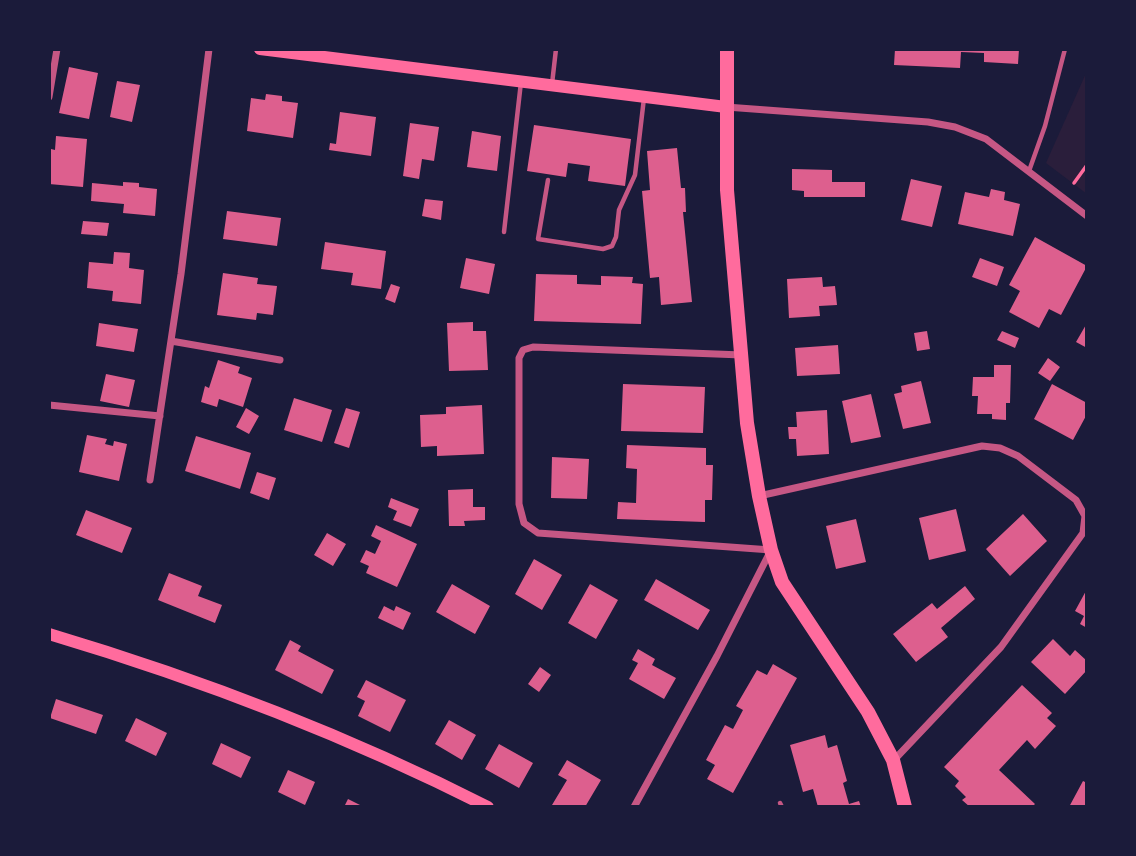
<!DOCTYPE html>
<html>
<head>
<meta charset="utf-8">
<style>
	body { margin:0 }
	#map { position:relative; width:1136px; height:856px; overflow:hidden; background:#1b1b3a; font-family:"PT Serif",serif }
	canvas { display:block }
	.frame { position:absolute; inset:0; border:51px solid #1b1b3a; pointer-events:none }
</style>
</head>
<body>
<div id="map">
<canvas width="1136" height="856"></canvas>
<div class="frame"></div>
</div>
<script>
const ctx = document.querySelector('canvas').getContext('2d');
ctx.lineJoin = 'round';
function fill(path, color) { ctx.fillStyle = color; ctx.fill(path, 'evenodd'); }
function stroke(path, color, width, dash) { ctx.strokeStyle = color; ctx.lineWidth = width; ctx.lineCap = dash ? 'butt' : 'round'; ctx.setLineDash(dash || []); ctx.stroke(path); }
const green = new Path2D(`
	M1087,71V194L1046,163Z`);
const building = new Path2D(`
	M895,49H1019L1018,64L984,62V53L961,52L960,68L894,65Z
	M69,67L98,73L89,119L59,113Z
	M117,81L140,85L132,122L110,117Z
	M266,94L282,96V101L298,103L293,138L247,131L251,98L265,100Z
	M340,112L376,117L371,156L329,150L330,143L336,144Z
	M410,123L439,127L434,161L422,159L419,179L403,176Z
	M534,125L631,139L625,186L588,181L590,166L568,163L566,177L527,171Z
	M472,131L501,136L497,171L467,167Z
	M56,136L87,139L83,187L49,184L51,149L55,150Z
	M677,148L681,188H685L686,212H683L692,302L661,305L659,277L650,278L642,191L650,190L647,151Z
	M792,169L832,170V182H865V197H804V191L792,190Z
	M911,179L942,186L932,227L901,220Z
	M123,182L139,183V187L157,189L155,216L123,213L124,204L91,201L92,183L123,186Z
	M991,189L1005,192L1004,200L1020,204L1013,236L958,224L965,192L989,197Z
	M425,199L443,201L441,220L422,216Z
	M227,211L281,218L277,246L223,239Z
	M83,221L109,223L107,236L81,234Z
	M1035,237L1087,266L1061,315L1049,309L1039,328L1009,312L1020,291L1009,285Z
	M325,242L386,251L381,289L351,285L353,273L321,269Z
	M114,252L130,253L129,268L144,270L141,304L112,301L113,291L87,288L89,262L113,264Z
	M466,258L495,264L489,294L460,288Z
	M980,258L1004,267L997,286L972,277Z
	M223,273L258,278L257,284L277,286L273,315L257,313L256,320L217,315Z
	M536,274L577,275V284L601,285V276L633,277L632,283L643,284L641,324L534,321Z
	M822,277L823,287L835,286L837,305L819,306L820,316L789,318L787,279Z
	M391,284L400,287L395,303L385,299Z
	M473,322V331H486L488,370L449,371L447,323Z
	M99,323L138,329L134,352L96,346Z
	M1087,323V348L1076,342Z
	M927,331L930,349L917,351L914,333Z
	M1002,331L1019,338L1015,348L997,340Z
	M838,345L840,374L797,376L795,348Z
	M1048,358L1060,367L1050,381L1038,373Z
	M218,360L240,367L238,373L252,378L243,407L219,399L217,407L201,402L205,386L209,388Z
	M994,365H1011L1010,403H1006V420L992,419V414H977L978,396H972L973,377H994Z
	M106,374L135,380L129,407L100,401Z
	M921,381L931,423L903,429L894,394L902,392L901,386Z
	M623,384L705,387L703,433L621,431Z
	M1052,384L1087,403V414L1073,440L1034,419Z
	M871,394L881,437L851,443L842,401Z
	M294,398L332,410L322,442L284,430Z
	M482,405L484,454L437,456V446L421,447L420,415L446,414V407Z
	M246,408L259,416L249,434L236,427Z
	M346,408L360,412L349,448L334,443Z
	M827,410L829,454L797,456L796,439H789L788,427H797L796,412Z
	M87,435L107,439L105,444L113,446L114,441L127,444L119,481L79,472Z
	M196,436L251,453L240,489L185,471Z
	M627,445L706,448V465H713L712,500H705V522L617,519L618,502L636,503L637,469L626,468Z
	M552,457L589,459L587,499L551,498Z
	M257,472L276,478L269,500L250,493Z
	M473,489V507H485V520L464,521L465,526H449L448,490Z
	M391,498L419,509L411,527L393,520L397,511L388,507Z
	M956,509L966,551L929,560L919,518Z
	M86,510L132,528L122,553L76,535Z
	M1023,514L1047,541L1010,576L986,549Z
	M856,519L866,562L836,569L826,526Z
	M376,525L417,544L397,587L366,573L369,566L360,562L366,550L375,554L381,541L371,536Z
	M327,533L346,544L333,566L314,555Z
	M534,559L562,575L542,610L515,594Z
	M169,573L202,586L198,596L222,605L215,623L158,600Z
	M656,579L710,610L698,630L644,600Z
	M452,584L490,606L475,634L436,612Z
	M590,584L618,600L596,639L568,623Z
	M965,586L975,599L941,628L948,637L916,662L893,634L932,603L937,609Z
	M1087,589V628L1080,624L1084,616L1075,611Z
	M384,606L394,611L396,606L411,613L403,630L378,618Z
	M1053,639L1070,656L1075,650L1087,661V670L1065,694L1031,662Z
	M290,640L301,646L298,651L334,670L322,694L275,670Z
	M638,649L655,659L652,665L676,678L664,699L629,679L638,663L632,660Z
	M773,664L797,678L733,793L707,779L715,765L706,760L725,725L733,729L743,710L736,706L757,670L767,675Z
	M540,667L551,675L539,692L528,684Z
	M366,680L406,700L390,732L358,716L365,701L357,697Z
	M1022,685L1052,713L1047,718L1056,726L1035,749L1027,740L999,770L1035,804L1032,807H970L962,800L966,797L955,786L959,781L944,767Z
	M56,699L103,715L96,734L50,718Z
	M136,718L167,733L156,756L125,741Z
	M449,720L476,735L462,760L435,744Z
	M825,735L828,748L837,745L847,781L843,783L849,804L859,801L861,807H818L813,789L803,792L790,745Z
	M221,743L251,757L241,778L212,764Z
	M499,744L533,763L519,788L485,769Z
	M567,760L601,780L585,807L552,805L567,780L558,775Z
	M288,770L315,782L305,805L278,792Z
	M1083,781L1087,783V807H1069Z
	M348,799L364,807H344Z`);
const path = new Path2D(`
	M1074,183L1087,165`);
const service = new Path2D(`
	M552,84L556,49
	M1029,171L1045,126L1065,49
	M548,180L538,239L603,249L612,246L616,237L619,210L635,175L644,98
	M504,232L521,82
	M780,803L782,807`);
const minor = new Path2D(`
	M49,97L57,49
	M726,107L928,122L955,127L986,139L1087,216
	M171,341L280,360
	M49,405L160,416
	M150,480L181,274L209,49
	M759,496L982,446L1000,448L1018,456L1076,500L1085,516L1083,533L1001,647L894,760
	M634,807L717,656L771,550L538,533L524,523L519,504V358L523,350L533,347L742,355`);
const secondary = new Path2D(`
	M260,49L726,107
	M49,634C200,679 348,736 488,807`);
const primary = new Path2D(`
	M727,49V190L747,423L759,496L771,550L782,582L868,712L893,760L905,807`);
fill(green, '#2a1e3b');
fill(building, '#dd5f8e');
stroke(path, '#ff6b9d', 3.5);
stroke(service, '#c65784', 4.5);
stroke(minor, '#c65784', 7);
stroke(secondary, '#ff6b9d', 12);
stroke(primary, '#ff6b9d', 14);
</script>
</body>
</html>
